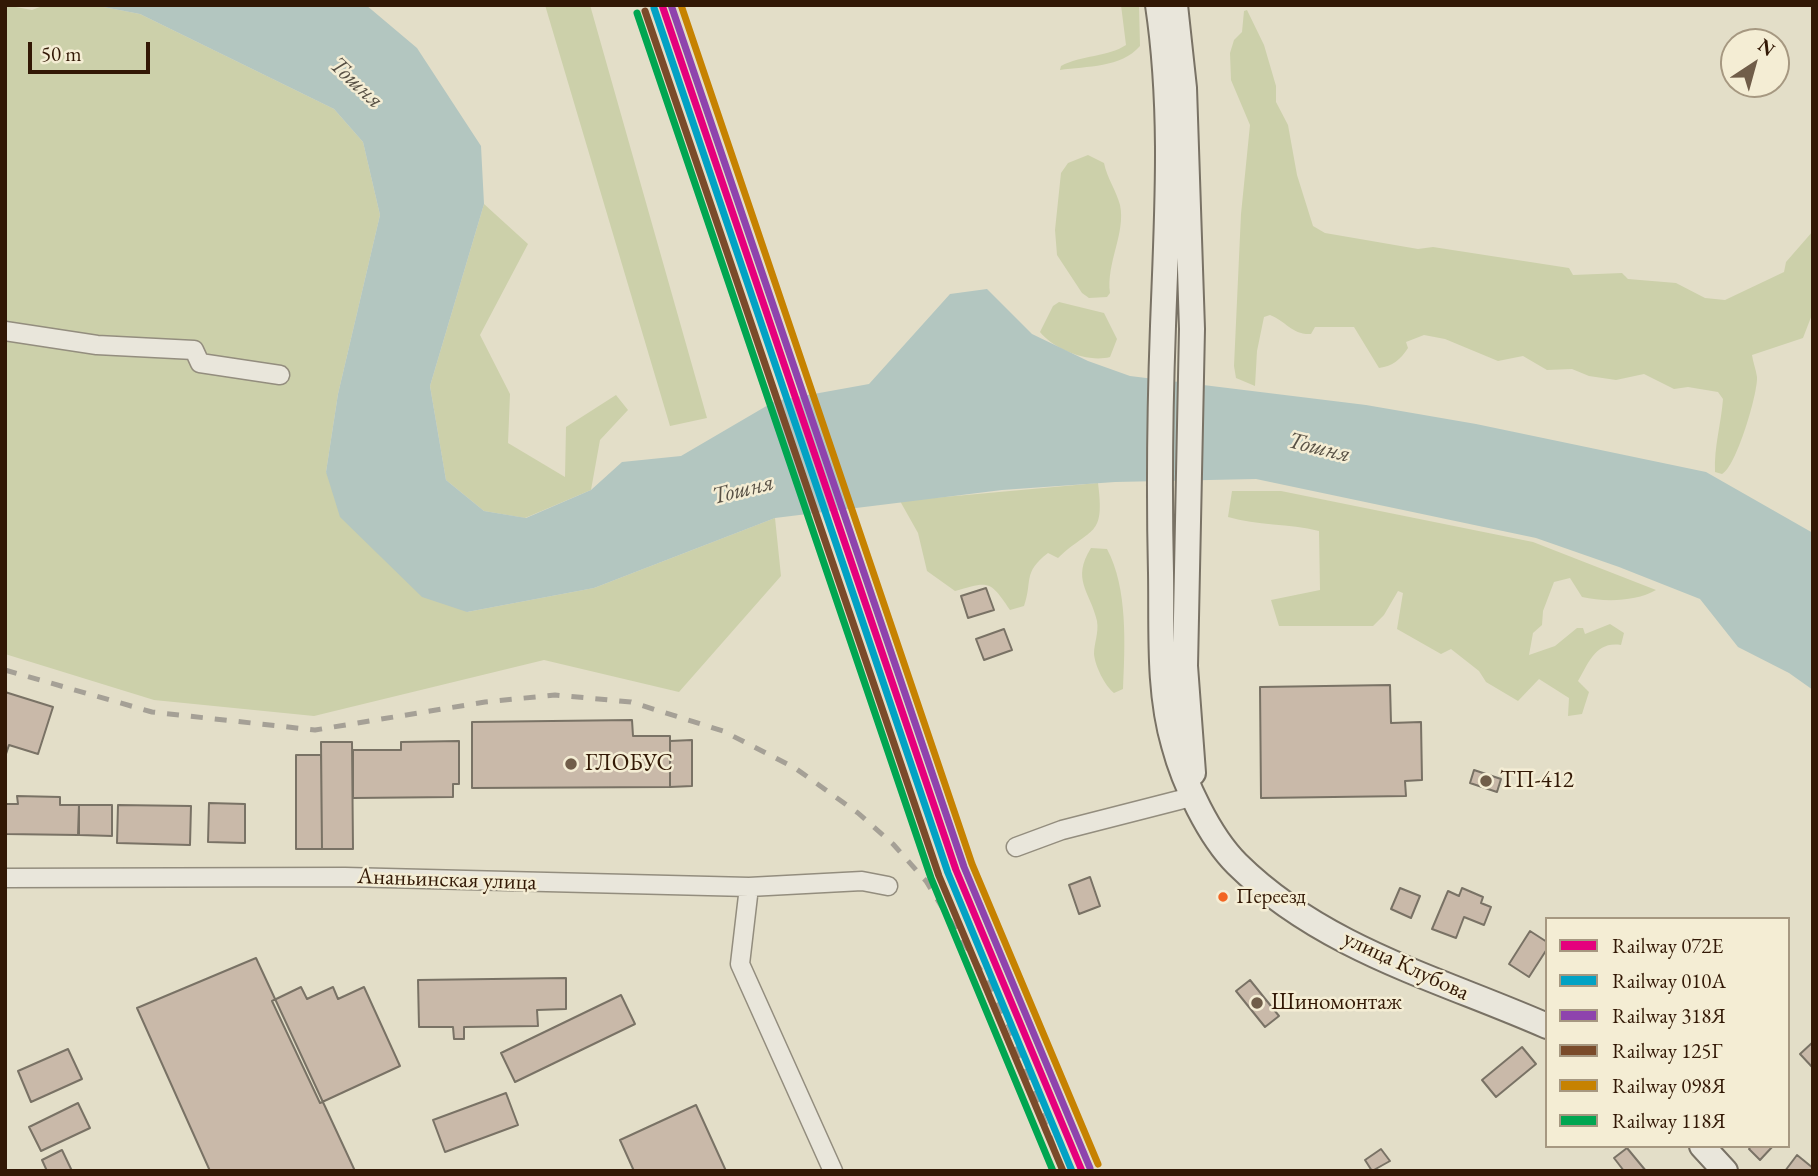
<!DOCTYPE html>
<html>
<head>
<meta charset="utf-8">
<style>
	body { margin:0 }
	#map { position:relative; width:1818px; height:1176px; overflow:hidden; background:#e3dec8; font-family:"EB Garamond",serif }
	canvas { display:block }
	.frame { position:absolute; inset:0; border:7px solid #321805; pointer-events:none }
	.legend { position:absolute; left:1545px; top:917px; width:245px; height:231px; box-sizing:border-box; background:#f4edd4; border:2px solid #a69881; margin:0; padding:9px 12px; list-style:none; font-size:21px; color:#321805 }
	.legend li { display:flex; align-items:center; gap:14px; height:35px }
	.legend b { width:35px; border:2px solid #a69881 }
	.north { position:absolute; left:1720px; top:28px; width:70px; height:70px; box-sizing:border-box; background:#f4edd4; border:2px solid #a69881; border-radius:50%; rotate:36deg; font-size:19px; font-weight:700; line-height:28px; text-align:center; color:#321805 }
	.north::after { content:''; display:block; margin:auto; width:24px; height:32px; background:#705d49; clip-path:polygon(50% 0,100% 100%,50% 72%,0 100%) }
	.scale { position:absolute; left:28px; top:42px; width:122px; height:32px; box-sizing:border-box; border:4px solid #321805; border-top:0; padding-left:9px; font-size:21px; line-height:24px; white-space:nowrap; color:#321805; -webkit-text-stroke:5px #f4edd4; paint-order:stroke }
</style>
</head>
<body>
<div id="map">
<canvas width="1818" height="1176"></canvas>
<div class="frame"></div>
<ul class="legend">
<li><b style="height:9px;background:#e5007d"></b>Railway 072Е</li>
<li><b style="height:9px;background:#02a2c4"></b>Railway 010А</li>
<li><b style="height:9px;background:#8e44ad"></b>Railway 318Я</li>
<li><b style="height:9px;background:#7a4b2a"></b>Railway 125Г</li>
<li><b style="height:9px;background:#c68201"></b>Railway 098Я</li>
<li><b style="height:9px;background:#00a651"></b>Railway 118Я</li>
</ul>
<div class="north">N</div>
<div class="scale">50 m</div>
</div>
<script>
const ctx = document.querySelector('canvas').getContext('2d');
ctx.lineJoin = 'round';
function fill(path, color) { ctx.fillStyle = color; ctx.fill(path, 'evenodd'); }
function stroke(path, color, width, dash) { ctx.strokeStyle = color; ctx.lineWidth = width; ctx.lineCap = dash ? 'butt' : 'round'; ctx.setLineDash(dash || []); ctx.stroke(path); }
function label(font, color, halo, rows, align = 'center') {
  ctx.font = font + ' "EB Garamond",serif'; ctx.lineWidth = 5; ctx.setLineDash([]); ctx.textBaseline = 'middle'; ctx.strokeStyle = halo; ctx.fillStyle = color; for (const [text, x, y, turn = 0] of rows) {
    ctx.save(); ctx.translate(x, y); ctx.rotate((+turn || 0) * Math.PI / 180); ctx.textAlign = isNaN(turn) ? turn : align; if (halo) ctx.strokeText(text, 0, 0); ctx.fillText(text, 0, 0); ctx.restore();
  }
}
const green = new Path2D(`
	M5,5L32,10L45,5H93L140,14L334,109L363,142L380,215L338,394L326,472L467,612L594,588L775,518L781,576L679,692L544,660L314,716L154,700L5,654Z
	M545,5H590L707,418L670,426Z
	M1121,5L1139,6L1140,46C1121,68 1087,66 1060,70L1061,66C1081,55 1108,57 1126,45Z
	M1247,10L1264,45L1276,86V102L1288,125L1297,175L1313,226L1325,233L1418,249L1433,247L1569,268L1573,275L1622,273L1628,279L1676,283L1705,298L1725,300L1784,272L1786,262L1813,231V312L1803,338L1752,355C1753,362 1756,370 1757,377C1758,393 1736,468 1722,474L1715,472C1714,446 1721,425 1723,399L1718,392L1688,387L1674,389L1644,374L1616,380L1589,376L1572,369L1547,370L1523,356L1498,361L1445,339L1424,335L1406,342L1408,348C1400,360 1393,366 1379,368L1354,327H1315L1311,334C1292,335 1286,321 1270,315L1264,317L1257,351L1255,386L1236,378L1234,366L1241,214L1250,125L1231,80L1230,53L1234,40L1242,32L1244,11Z
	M1088,155L1104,163C1107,178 1116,190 1120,205C1126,233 1106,263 1110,293L1107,297L1089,298L1082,293L1057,255L1055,230L1061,173L1068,163Z
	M484,204L528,244L480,335L510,394L508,443L565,477L566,427L616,395L628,410L600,440L591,490L525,518L484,511L446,480L430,386Z
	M1059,302L1104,313L1117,339L1110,357C1087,363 1054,349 1040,332L1053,306Z
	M1098,483C1105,538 1092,526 1058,558L1048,553C1022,573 1033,581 1024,606L1010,610C990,580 989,581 955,591L927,571L918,533L900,501Z
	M1232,491H1281L1533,542L1656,590C1635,602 1604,602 1582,597L1570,578L1554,582L1543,611L1542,625L1533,633L1529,655L1555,646L1577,628H1583L1585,634L1610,624L1624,633L1621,645C1596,641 1589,662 1578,681L1589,692L1582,714L1568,716L1569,698L1539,679L1518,701L1486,682L1479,671L1451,649L1441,654L1397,629L1403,593L1398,591L1384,615L1373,626H1279L1271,600L1320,590L1319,531C1289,523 1257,526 1228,517Z
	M1091,548L1107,549C1128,588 1125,646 1123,689L1114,693C1105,686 1095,666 1094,654C1094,643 1099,633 1097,621C1090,591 1071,580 1091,548Z`);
const water = new Path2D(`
	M93,5H366L417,48L481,146L484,204L430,386L446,480L484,511L526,518L591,490L622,462L681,456L775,401L869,384L950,294L987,289L1032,334L1088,361L1130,376L1366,405L1476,424L1706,472L1813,533V690L1789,673L1738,647L1700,599L1619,567L1536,538L1256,479L1115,482L1002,490L775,518L594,588L467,612L422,597L340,517L326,472L338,394L380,215L363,142L334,109L140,14Z`);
const building = new Path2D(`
	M986,588L994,610L968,618L961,596Z
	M1004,629L1012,650L984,660L976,639Z
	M1390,685L1391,723L1421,722L1422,780L1405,781L1406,796L1261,798L1260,687Z
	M5,692L53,707L38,754L9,745L5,757Z
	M632,720L633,736H670V787L472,788V722Z
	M692,740V786L670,787V741Z
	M459,741V784H453V797L353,798V750H401V742Z
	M321,742H352L353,849H322Z
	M296,755H321L322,849H296Z
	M1474,770L1501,779L1497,792L1470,783Z
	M17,796L60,797V805H79L78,835L5,834V804H18Z
	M209,803L245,804V843L208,842Z
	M79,805H112V836L79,835Z
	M118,805L191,806L190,845L117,843Z
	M1090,877L1100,906L1079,914L1069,885Z
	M1400,888L1420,896L1411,918L1391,909Z
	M1462,888L1483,897L1481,903L1491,907L1484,925L1464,917L1456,938L1432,929L1448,891L1459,896Z
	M1530,931L1547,942V949L1529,977L1509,964Z
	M256,958L355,1171H210L137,1008Z
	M566,978V1009L537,1010L538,1026L464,1027V1039H454L453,1027H419L418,980Z
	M1250,980L1279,1016L1265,1027L1236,991Z
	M301,987L307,999L333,987L338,999L364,987L400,1066L320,1103L272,1001Z
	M621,995L635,1024L515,1082L501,1053Z
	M1813,1042V1068L1800,1054Z
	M1522,1047L1536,1064L1496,1097L1482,1080Z
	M68,1049L82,1079L31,1102L18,1071Z
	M506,1093L518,1125L445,1152L433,1120Z
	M78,1103L90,1128L41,1151L29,1127Z
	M696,1105L726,1171H634L620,1140Z
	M1751,1146H1773L1760,1160L1749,1149Z
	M1627,1148L1646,1171H1624L1614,1158Z
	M1381,1149L1390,1161L1372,1171L1365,1160Z
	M62,1150L72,1171H47L42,1160Z
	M1797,1155L1813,1168V1171H1785Z`);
const street = new Path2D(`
	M5,331L97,345L194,350L200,363L280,375
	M1016,847L1062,830L1195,796
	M5,878L345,877L749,887L862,881L888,886
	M749,887L740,964L833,1171`);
const secondary = new Path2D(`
	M1158,5C1174,112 1167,218 1163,326C1160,408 1159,491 1161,573C1162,629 1158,690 1174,745C1184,783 1209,836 1237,864C1323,949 1440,979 1547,1026
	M1175,5L1184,88L1192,329L1185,666L1193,773
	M1702,1146L1725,1171`);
const rail = new Path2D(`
	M5,670L152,712L315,730L485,702L555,695L631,702L723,731L795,768L858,813L893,844L926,881L991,987L1009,1026L1063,1171`);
const rail1 = new Path2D(`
	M662,5L956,870L1082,1171`);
const rail2 = new Path2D(`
	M654,8L948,873L1072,1171`);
const rail3 = new Path2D(`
	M671,5L964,867L1090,1168`);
const rail4 = new Path2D(`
	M645,11L939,876L1063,1171`);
const rail5 = new Path2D(`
	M681,5L972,864L1098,1164`);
const rail6 = new Path2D(`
	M637,13L931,878L1053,1171`);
const markers = [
	[571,764,7,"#705d49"],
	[1486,781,7,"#705d49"],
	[1223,897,6,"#f26522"],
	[1257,1003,7,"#705d49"]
];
const busNames = [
	["Переезд",1236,897]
];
const poiNames = [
	["ГЛОБУС",585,764],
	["ТП-412",1500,781],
	["Шиномонтаж",1271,1003]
];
const streetNames = [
	["Ананьинская улица",447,880,2],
	["улица Клубова",1406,966,25]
];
const waterNames = [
	["Тошня",356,83,43],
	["Тошня",1319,448,14],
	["Тошня",743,490,-14]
];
fill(green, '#ccd0aa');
fill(water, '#b3c6c0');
fill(building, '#c9b9a9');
stroke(building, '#797265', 2);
stroke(street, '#938d7e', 21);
stroke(secondary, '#797265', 28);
stroke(street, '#e9e6db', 18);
stroke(secondary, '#e9e6db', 24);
stroke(rail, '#a5a096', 5, [12, 12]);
stroke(rail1, '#e5007d', 7);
stroke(rail2, '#02a2c4', 7);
stroke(rail3, '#8e44ad', 7);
stroke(rail4, '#7a4b2a', 7);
stroke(rail5, '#c68201', 7);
stroke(rail6, '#00a651', 7);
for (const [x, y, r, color] of markers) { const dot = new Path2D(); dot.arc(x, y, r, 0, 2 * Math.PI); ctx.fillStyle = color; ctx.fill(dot); stroke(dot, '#f4edd4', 2.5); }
label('21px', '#321805', '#f4edd4', busNames, 'left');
label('23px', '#321805', '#f4edd4', poiNames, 'left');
label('23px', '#321805', '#f4edd4', streetNames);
label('italic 24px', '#585145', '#f4edd4', waterNames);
</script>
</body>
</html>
